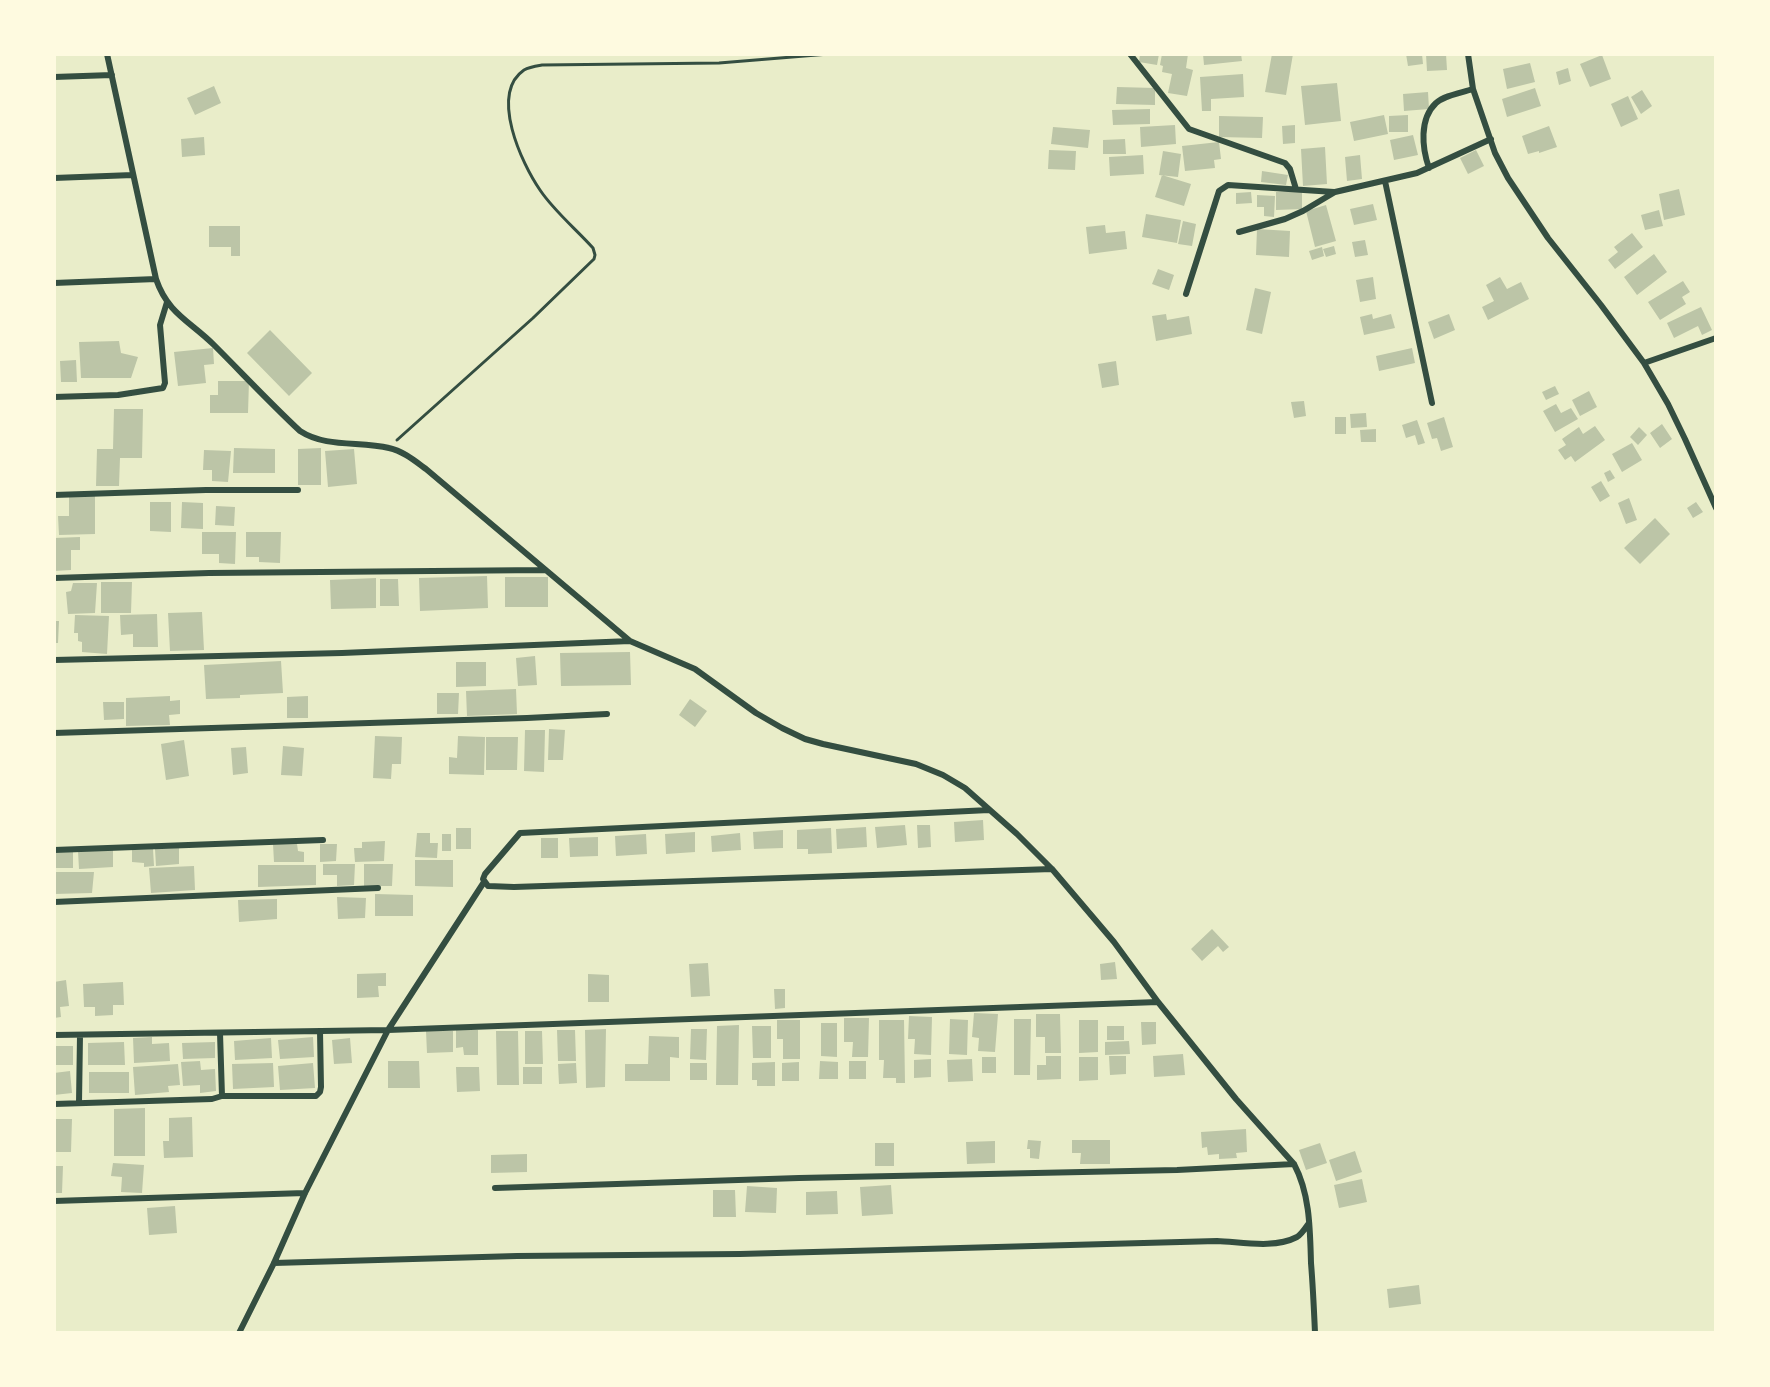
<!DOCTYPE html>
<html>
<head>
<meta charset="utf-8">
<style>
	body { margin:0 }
	#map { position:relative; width:1770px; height:1387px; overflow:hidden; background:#e9edc9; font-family:"Libre Baskerville",serif }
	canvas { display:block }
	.frame { position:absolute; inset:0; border:56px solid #fefae0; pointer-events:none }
</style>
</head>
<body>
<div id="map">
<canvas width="1770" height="1387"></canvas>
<div class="frame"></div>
</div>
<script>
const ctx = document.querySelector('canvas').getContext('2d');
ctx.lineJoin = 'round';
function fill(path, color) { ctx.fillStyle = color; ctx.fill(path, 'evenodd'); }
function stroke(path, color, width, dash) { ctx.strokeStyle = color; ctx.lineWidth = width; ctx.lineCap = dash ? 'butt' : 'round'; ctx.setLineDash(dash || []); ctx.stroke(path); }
const building = new Path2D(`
	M1140,54H1159L1157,65L1139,62Z
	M1162,54H1188L1186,68L1193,70L1187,96L1168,93L1172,74L1162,72L1163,66L1160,65Z
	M1203,54H1241L1242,61L1204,65Z
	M1272,54H1293L1286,95L1265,92Z
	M1406,54H1422L1423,64L1408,66Z
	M1426,54H1446L1447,70L1427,71Z
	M1602,55L1611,79L1590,87L1580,64Z
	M1530,63L1535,82L1507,89L1503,69Z
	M1568,68L1571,81L1559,85L1556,72Z
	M1243,74L1244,97L1211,99V111H1202L1200,77Z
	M1337,83L1341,121L1305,125L1301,86Z
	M214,86L221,103L195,115L187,98Z
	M1117,87L1155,88V105L1116,104Z
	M1535,88L1541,106L1507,117L1502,99Z
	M1642,90L1652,106L1641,114L1631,97Z
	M1428,92L1429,109L1404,111L1403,94Z
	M1628,96L1638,119L1621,127L1611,104Z
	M1150,109V124L1113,125L1112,110Z
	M1384,115L1388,134L1354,141L1350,122Z
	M1408,115V132H1389V116Z
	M1219,116L1263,117L1262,138L1219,137Z
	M1175,125L1176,144L1141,147L1140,127Z
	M1295,125V143L1283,144L1282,126Z
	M1549,126L1557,147L1539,153V151L1528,154L1522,136Z
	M1053,127L1090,130L1088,148L1051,144Z
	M1413,135L1418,155L1394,160L1390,140Z
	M204,137L205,155L182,157L181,139Z
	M1125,139L1126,154H1103V140Z
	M1219,142L1221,159L1214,160L1215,168L1185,171L1182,146Z
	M1325,147L1327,184L1303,186L1301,149Z
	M1049,150L1076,151L1075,170L1048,169Z
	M1476,150L1484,166L1468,174L1460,158Z
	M1163,151L1181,154L1178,177L1159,175Z
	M1143,155L1144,174L1110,176L1109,157Z
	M1360,155L1362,179L1347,181L1345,157Z
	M1262,171L1288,175L1286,185L1261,182Z
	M1162,175L1191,184L1184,206L1155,197Z
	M1679,189L1685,215L1664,220L1659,194Z
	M1302,191V209L1276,210V192Z
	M1251,192L1252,203L1236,204V193Z
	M1257,195L1275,196L1274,217L1264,216V207H1257Z
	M1373,204L1377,220L1354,225L1350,209Z
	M1326,205L1336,241L1315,247L1306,211Z
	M1659,210L1663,226L1645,230L1641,215Z
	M1146,214L1181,220L1177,243L1142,237Z
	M1183,221L1196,224L1192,246L1178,244Z
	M1105,225L1106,233L1125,231L1127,249L1089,254L1086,227Z
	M209,226H240V256H231V247H209Z
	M1257,229L1290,231L1289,257L1256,255Z
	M1632,233L1643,247L1615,269L1608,260L1618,252L1614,247Z
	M1365,240L1368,255L1355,257L1352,242Z
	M1334,246L1336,254L1326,257L1323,249Z
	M1322,247L1324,256L1312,260L1309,251Z
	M1654,254L1667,272L1637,295L1624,277Z
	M1158,269L1174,275L1169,290L1152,284Z
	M1373,277L1376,299L1360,302L1356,280Z
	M1500,277L1507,289L1521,282L1529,299L1488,320L1482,307L1494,301L1486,285Z
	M1683,281L1690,292L1682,297L1686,304L1660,320L1648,302Z
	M1255,288L1271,292L1262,334L1246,330Z
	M1701,307L1712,330L1702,335L1698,326L1674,338L1667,323Z
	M1166,314L1167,320L1189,316L1192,334L1156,341L1152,316Z
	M1372,314L1373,319L1391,314L1395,328L1364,335L1360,317Z
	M1449,314L1455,330L1434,339L1428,322Z
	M270,330L312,373L289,396L247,353Z
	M119,341L121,353L138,357L131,378H81L79,342Z
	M213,348L214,364L204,365L206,383L178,386L174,352Z
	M1412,348L1415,363L1379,371L1376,356Z
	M76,360L77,382H61L60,361Z
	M1116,361L1119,385L1102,388L1098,364Z
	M218,381H249L248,413H210V395H218Z
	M1555,386L1559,394L1546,400L1542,392Z
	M1589,391L1597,407L1580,416L1572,400Z
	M1304,401L1306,416L1294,418L1291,402Z
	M1556,404L1561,413L1571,408L1578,419L1555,432L1543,411Z
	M114,409H143L142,458H120L119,486H96L97,449H113Z
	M1366,413L1367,427L1351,428L1350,414Z
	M1335,417H1346V434H1335Z
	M1444,417L1453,447L1441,451L1437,438L1432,439L1427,423Z
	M1417,420L1425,443L1418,445L1415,435L1406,438L1402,425Z
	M1662,424L1672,439L1660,448L1650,433Z
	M1595,426L1605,440L1575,462L1571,456L1565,460L1558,450L1566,445L1562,439L1579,427L1583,434Z
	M1639,427L1647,435L1638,445L1630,437Z
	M1376,429V442H1361L1360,430Z
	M1632,443L1642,460L1622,472L1612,454Z
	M234,448L275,449V473H233Z
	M321,448V485H298V449Z
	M354,449L357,484L328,487L325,451Z
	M204,450L231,451L228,482L212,481V470H203Z
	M1610,470L1615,478L1608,482L1604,473Z
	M1601,481L1610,496L1600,502L1591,487Z
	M95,495V534L59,535L58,516H69V496Z
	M1629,498L1637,520L1626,524L1618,503Z
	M150,502H171V532L150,531Z
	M182,502L203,503V529L181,528Z
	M1696,502L1703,512L1693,518L1687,508Z
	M216,506L235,507L234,526L215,525Z
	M1655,518L1670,534L1640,564L1624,548Z
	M202,532H236L235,564L219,563V554H202Z
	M246,532H281L280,563L259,562V557H246Z
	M80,537V550H71V570L54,571V538Z
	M487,576L488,608L420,611L419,578Z
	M505,577H548V607H505Z
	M376,578V608L331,609L330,580Z
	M380,579H398L399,606H380Z
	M101,582H132L131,613H101Z
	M73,583H97L95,613L68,614L66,592L71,591Z
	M202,612L204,650L170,651L168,613Z
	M157,614L158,647H133V634L121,635L120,615Z
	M75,615L109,616L107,654L82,652V642L78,641V633H74Z
	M54,621H59L58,643H54Z
	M630,652L631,685L561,686L560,653Z
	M535,656L537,685L518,686L516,658Z
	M281,661L283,693L240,695V698L206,699L204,665Z
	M456,662H486V686L456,687Z
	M516,689L517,714L467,716L466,691Z
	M437,693H459L458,714H437Z
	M170,696V701L180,700V714L169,715L170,725L126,726V698Z
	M308,696V718H287V697Z
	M690,699L707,711L695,727L679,715Z
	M103,702H124V719L104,720Z
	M549,729L565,730L563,760H548Z
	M525,730H545L544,772L524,771Z
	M375,736L402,737L401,764H392L391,779L373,778Z
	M458,736L485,737L484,775L449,774V757L457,758Z
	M486,737H518L517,770H486Z
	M184,740L189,776L166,780L161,744Z
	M283,746L304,748L302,776L281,775Z
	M246,747L248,773L233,775L231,748Z
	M983,820L984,840L955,842L954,822Z
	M905,825L907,845L877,848L875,827Z
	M917,825H930L931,847L918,848Z
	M866,827L867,847L837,849L836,829Z
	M456,828H471V849H456Z
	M831,828L832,853L808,854V849H797V830Z
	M783,830V848L754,849L753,832Z
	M695,832V852L666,854L665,834Z
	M417,833H430V843H438L437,858L415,857Z
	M740,833L741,850L712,852L711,836Z
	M442,834H451V851H442Z
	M646,834L647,854L616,856L615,836Z
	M598,837V856L570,857L569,838Z
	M541,838H558V858H541Z
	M385,841L384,861L355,862L354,848H362V842Z
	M273,844H297L298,851L304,852V862H274Z
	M320,844H337L336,861L320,862Z
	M179,848V864L156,866L155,849Z
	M153,849L154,866L144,867V863L132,862V850Z
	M113,850V867L79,869L78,851Z
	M54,852H73V868H54Z
	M415,860H453V887L415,886Z
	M323,864H355L354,885L337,886V875H323Z
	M364,864H393L392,886H364Z
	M258,865H316V885L258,887Z
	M194,866L195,890L151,893L149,868Z
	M54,872H94L92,893L54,894Z
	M375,894L413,895V916H375Z
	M337,897L366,898L365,918L338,919Z
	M277,899V919L239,922L238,900Z
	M1212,929L1229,947L1223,952L1218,946L1202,961L1191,949Z
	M1115,962L1117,979L1101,980L1100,964Z
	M708,963L710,996L691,997L689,964Z
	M386,973V986H378L379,997L357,998V974Z
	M588,974L609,975V1002H588Z
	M66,980L69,1006L60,1007L61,1017L54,1018V982Z
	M123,982L124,1005H113V1015L95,1016V1007H84L83,984Z
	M774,989H785V1008L775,1009Z
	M974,1013L998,1014L995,1052L978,1051L979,1038L972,1037Z
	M1036,1014H1060L1061,1053H1045V1037H1036Z
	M909,1016L932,1017L931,1055L914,1054L915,1039H908Z
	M844,1018H869L868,1057H852L853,1042H844Z
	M950,1019L968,1020L967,1055L949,1054Z
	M1014,1019H1031L1030,1075H1014Z
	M777,1020H800V1059H783V1039H777Z
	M879,1020H904L905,1083H896V1078H883L884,1060H879Z
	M1079,1020H1098V1052L1079,1053Z
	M1141,1022H1156V1044L1142,1045Z
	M821,1023H837V1057L821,1056Z
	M739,1025L738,1085H716L717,1026Z
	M752,1026H771V1058H753Z
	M1107,1026H1124V1040H1107Z
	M606,1029L605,1087L586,1088L585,1030Z
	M691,1029H707L706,1060L690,1059Z
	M456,1030H478V1055H464L463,1047L456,1048Z
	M557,1030H575L576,1061H558Z
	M426,1031H453V1052L427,1053Z
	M496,1031H518L519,1085H497Z
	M525,1031H542L543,1064H525Z
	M649,1036L679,1037V1058L670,1057V1081H625V1064H648Z
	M152,1037V1044L169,1043L170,1061L134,1063L133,1038Z
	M313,1037L314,1057L280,1059L278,1040Z
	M271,1038L272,1058L235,1060L234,1041Z
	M350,1038L352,1063L334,1064L332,1040Z
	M1129,1041L1130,1054L1105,1055V1042Z
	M124,1042L125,1065H88V1043Z
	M215,1042V1058L183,1059L182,1043Z
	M54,1046H73V1065H54Z
	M1183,1054L1185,1075L1154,1077L1153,1056Z
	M1046,1056H1061V1079L1037,1080V1065H1046Z
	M1109,1056H1126V1074L1110,1075Z
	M982,1057H996V1073H982Z
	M1079,1057H1098V1080L1079,1081Z
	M931,1059V1077L914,1078V1060Z
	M972,1059L973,1081L948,1082L947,1060Z
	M200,1061L201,1070L215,1069L216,1091L200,1093V1085L183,1086L181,1062Z
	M388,1061H419L420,1088H388Z
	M820,1061L838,1062V1079H819Z
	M849,1061H866V1079H849Z
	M775,1062V1086H757V1080H752V1063Z
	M799,1062V1081H782V1063Z
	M273,1063L274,1087L233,1089L232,1064Z
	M313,1063L315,1088L280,1090L278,1066Z
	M576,1063L577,1083L559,1084L558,1064Z
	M690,1063H707V1080H690Z
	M178,1064L180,1085L168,1086L169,1092L135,1095L133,1067Z
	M456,1067H479L480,1091L457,1092Z
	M523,1067H542V1084H523Z
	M70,1071L72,1093L54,1095V1073Z
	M89,1072H129V1093H89Z
	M145,1108V1156H114V1109Z
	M192,1117L193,1157L164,1158L163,1141H169V1118Z
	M54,1119H72L71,1152H54Z
	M1246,1129L1247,1152L1236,1153L1237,1158L1219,1159V1154L1208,1155L1207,1147L1202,1148L1201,1132Z
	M1028,1140L1041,1141L1039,1159L1030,1158V1149H1027Z
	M1072,1140H1110V1164H1080L1081,1153H1072Z
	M995,1141V1163L967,1164L966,1142Z
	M875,1143H894V1166H875Z
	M1320,1143L1327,1163L1306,1170L1299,1150Z
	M1355,1151L1362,1172L1336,1181L1329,1160Z
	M527,1154V1172L491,1173V1155Z
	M113,1163L144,1165L142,1193L121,1192L122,1177L111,1176Z
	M54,1166H63L62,1193H54Z
	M1362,1179L1367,1202L1339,1208L1334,1185Z
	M891,1185L893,1214L862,1216L860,1187Z
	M747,1186L777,1188L776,1213L745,1212Z
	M713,1190H735L736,1217H713Z
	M837,1191L838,1214L806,1215V1192Z
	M175,1206L177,1233L149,1235L147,1208Z
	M1419,1285L1421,1304L1389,1308L1387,1289Z`);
const path = new Path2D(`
	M397,440L533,318L594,259L595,255L593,248C576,229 554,211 540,190C522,164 489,94 524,70C529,67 536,66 542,65L719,63L829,54`);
const minor = new Path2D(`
	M107,54L156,279C168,314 190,321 214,345C243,374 270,403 300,431C326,448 360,441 389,448C403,451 415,461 426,469L630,641
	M1130,54L1189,129L1285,163L1290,169L1296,189
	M1468,54L1473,89L1495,153L1508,178L1548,238L1601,305L1644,363L1668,404L1685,439L1716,508
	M54,77L112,75
	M1429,168C1422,148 1419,119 1436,103C1445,95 1461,93 1473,89
	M54,178L133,175
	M1385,181L1432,403
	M1239,232L1285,219L1303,211L1335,192L1417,173L1491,139
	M54,283L156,279
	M1186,294L1219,191L1228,185L1334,192
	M1644,363L1716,338
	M54,397L118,395L163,388L165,383L160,325L167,302
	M54,495L206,490H298
	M54,578L209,573L545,570
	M54,660L342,653L630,641L695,669L756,713L782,728L805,739L823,744L916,764L943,775L965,788L1017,834L1052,869L1114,942L1158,1002L1236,1099L1294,1164C1310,1194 1310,1229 1311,1263C1313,1287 1314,1310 1315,1333
	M54,733L527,718L607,714
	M989,810L520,833L485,874L483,879L488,886L514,887L1052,869
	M54,850L323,840
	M54,902L378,888
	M54,1035L388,1030L1158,1002
	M222,1096H316L320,1092L321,1087L320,1031
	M79,1103L80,1035
	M54,1104L212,1099L222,1096L220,1033
	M495,1188L799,1178L1177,1170L1294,1164
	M54,1201L305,1193
	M274,1263L517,1256L740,1254L1217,1241C1242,1242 1274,1249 1297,1237C1302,1234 1306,1227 1309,1223
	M239,1333L274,1263L305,1193L388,1030L484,882`);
fill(building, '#bcc5a7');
stroke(path, '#344e41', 3);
stroke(minor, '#344e41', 6);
</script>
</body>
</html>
